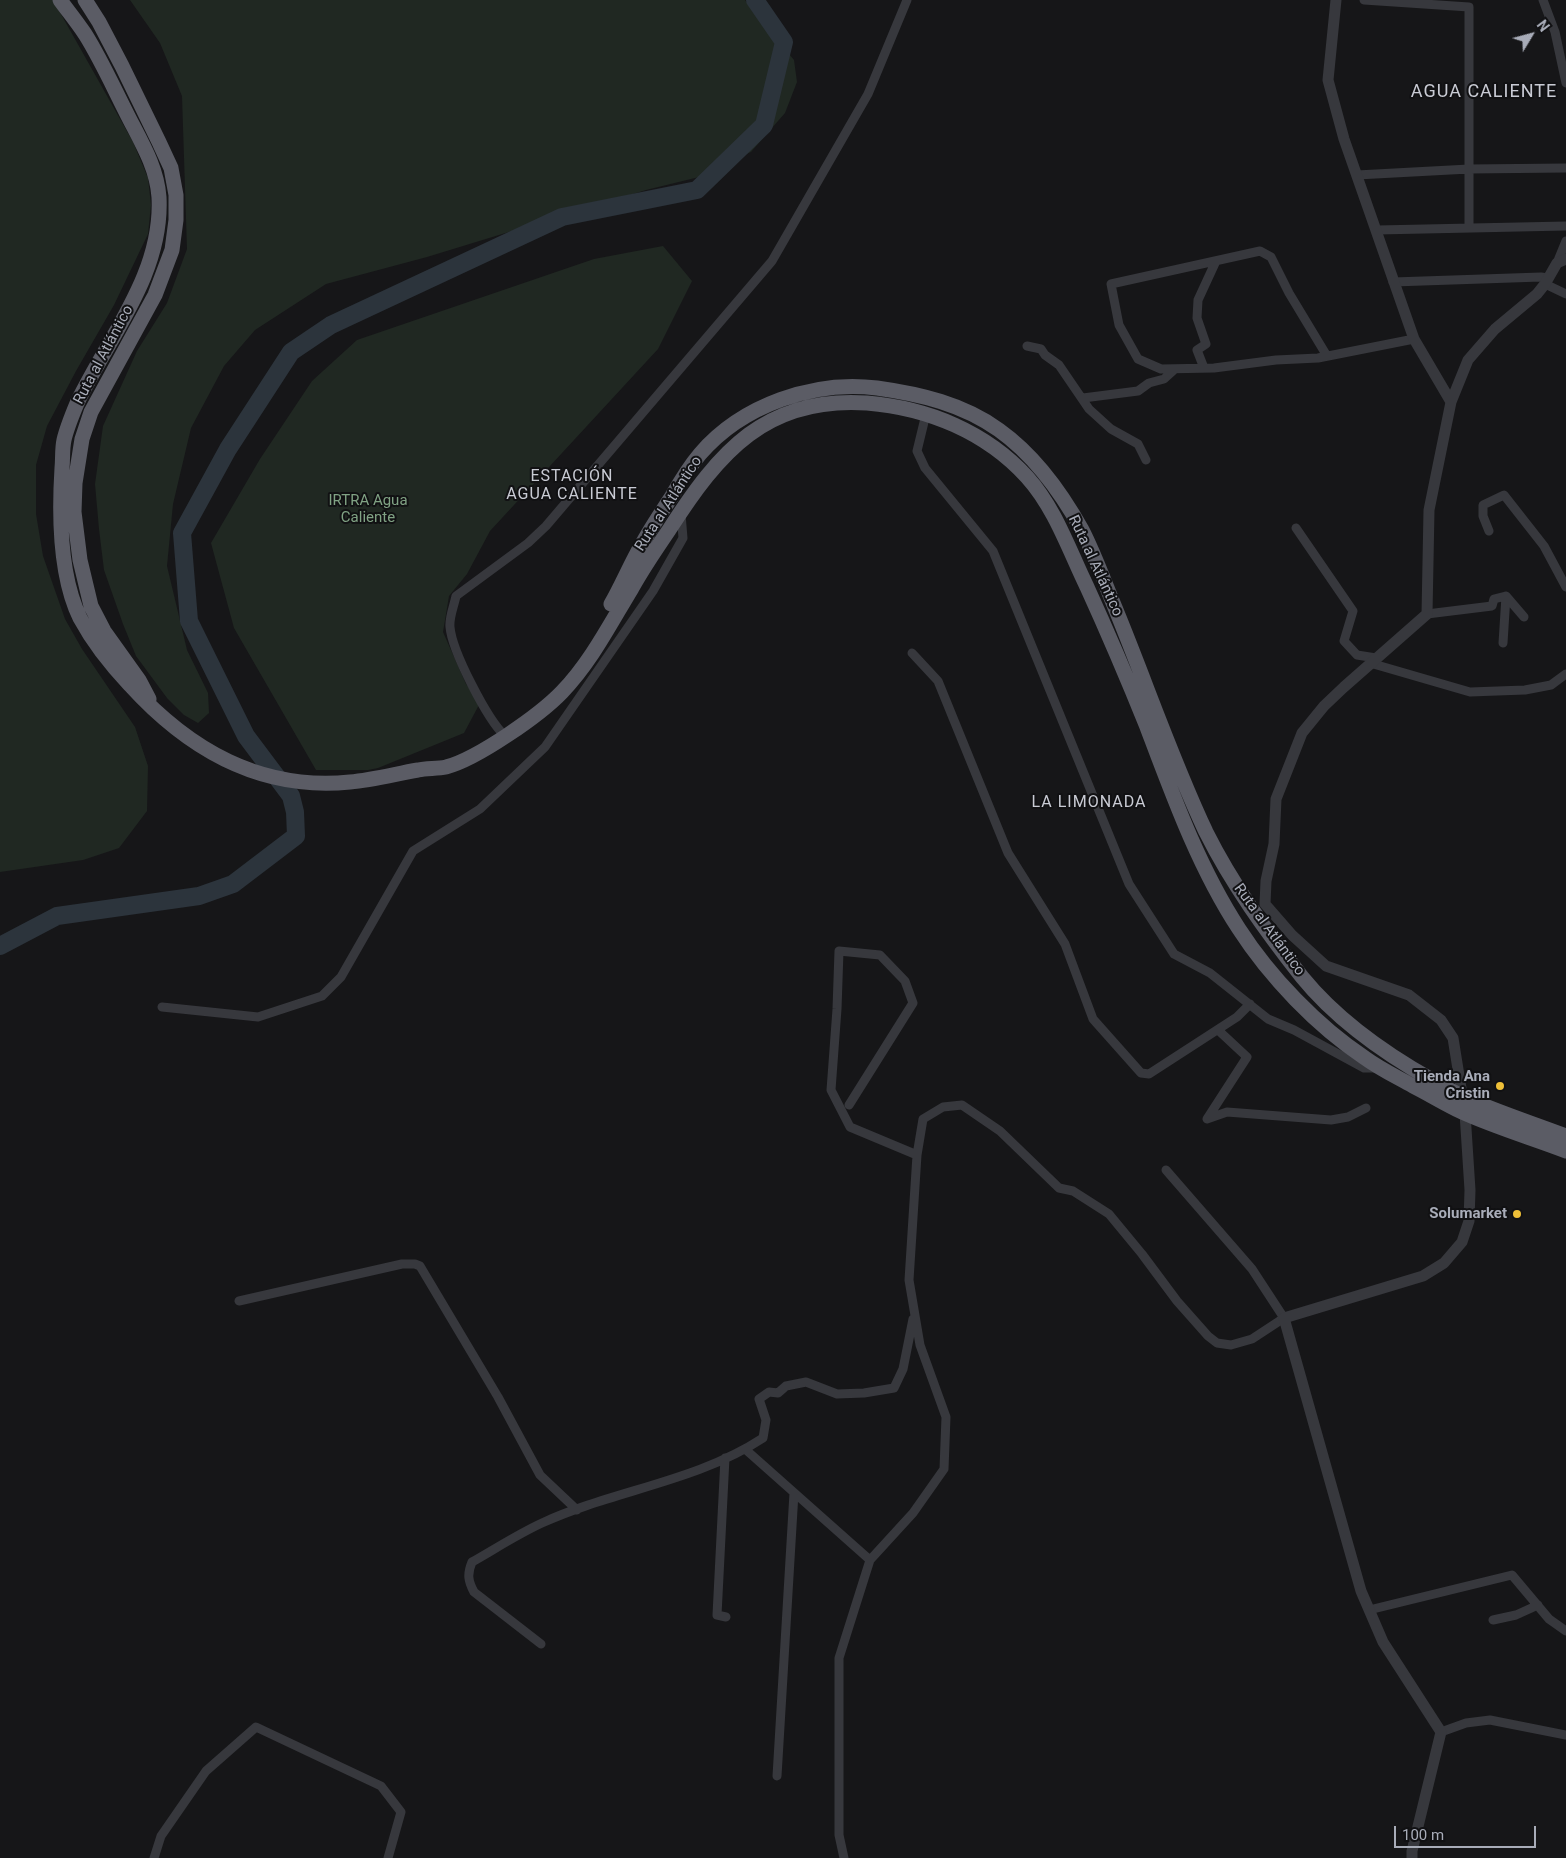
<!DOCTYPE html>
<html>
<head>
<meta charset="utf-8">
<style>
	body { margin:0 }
	#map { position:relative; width:1566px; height:1858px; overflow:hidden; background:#161618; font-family:Roboto,sans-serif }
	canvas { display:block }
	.north { position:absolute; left:1506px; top:10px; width:50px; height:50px; -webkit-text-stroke:4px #111113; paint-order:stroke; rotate:53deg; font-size:14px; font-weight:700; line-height:20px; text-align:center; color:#a8acb8 }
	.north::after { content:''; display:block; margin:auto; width:18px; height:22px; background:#a8acb8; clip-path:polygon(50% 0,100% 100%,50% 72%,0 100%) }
	.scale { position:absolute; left:1394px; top:1826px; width:142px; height:22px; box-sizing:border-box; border:2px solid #a8acb8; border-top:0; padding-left:6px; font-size:15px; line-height:18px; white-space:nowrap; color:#a8acb8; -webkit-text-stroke:4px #111113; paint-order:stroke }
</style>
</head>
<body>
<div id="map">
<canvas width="1566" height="1858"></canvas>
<div class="north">N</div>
<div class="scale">100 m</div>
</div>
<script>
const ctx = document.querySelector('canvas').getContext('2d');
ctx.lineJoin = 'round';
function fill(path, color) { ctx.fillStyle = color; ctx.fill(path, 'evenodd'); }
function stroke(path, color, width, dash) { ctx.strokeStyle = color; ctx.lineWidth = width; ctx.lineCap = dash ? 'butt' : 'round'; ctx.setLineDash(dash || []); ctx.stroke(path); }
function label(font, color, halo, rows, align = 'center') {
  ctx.font = font + ' Roboto,sans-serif'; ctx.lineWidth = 4; ctx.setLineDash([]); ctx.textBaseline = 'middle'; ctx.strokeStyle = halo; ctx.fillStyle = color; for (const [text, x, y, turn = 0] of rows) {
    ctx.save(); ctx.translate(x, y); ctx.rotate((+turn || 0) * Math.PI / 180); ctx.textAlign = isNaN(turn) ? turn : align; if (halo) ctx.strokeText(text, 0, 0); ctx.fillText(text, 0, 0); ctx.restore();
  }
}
const green = new Path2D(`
	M0,0H53L133,142L148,178L151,205L148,234L114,305L76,371L47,426L36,465V514L43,556L65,619L82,649L135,727L148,766L147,811L119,848L83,860L0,872Z
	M130,0H745L794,60L797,82L785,113L751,152L699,177L646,190L427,257L326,284L255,330L224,366L191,428L173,504L167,566L187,650L208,693L209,713L198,723L184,715L167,698L136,656L123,624L104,570L99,529L95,484L103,426L137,351L167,303L187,249L182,96L160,43Z
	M663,246L692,281L658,349L490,531L467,574L449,596L443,632L466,684L480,703L464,733L378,768L368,770H316L234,628L211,543L260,459L312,381L357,340L594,259Z`);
const river = new Path2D(`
	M0,946L57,916L199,896L233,884L296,836L295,812L291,796L246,736L189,621L182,533L228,449L291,352L331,325L562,217L697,190L764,125L784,42L755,0`);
const minor = new Path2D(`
	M1364,0L1469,7V228
	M1543,0L1555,32L1566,83
	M1357,175L1469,169L1566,168
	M1377,230L1566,226
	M1557,263L1566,241
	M1393,282L1541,277L1548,278
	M1545,284L1566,294
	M1027,346L1041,349L1045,355L1059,365L1089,409L1111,429L1138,444L1146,460
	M1327,356L1289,293L1271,257L1260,251L1111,284L1119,325L1138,359L1161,369L1214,368L1276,360L1318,358L1414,339
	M1204,368L1197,350L1206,344L1197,318L1198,300L1216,261
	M1083,398L1138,391L1149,383L1164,379L1175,369
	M926,414L917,451L925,468L993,551L1129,884L1174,954L1210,973L1268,1019L1294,1030L1364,1068H1377
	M1296,528L1353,611L1344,641L1357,655L1376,658
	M1489,531L1483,516V505L1504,495L1544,546L1566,587
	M1427,614L1492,606L1494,599L1506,596L1524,617
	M1503,643L1506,596
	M912,653L938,681L1008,853L1065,944L1093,1019L1141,1073L1149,1074L1237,1017L1250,1004
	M1370,663L1470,692L1525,690L1551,685L1566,674
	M505,736C487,719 452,651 450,627C449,617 454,606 456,596L528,543L546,526L772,261L868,94L907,0
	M162,1007L258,1017L322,996L341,977L413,851L480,809L545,747L653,591L683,538L681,514
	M1218,1030L1247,1057L1207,1119L1227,1112L1331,1120L1348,1117L1366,1108
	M849,1105L913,1003L905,981L880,955L839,951L837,1009L831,1090L850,1127L917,1155
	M239,1301L402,1264H415L420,1266L498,1397L540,1475L577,1510
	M745,1449L870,1560
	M725,1458L717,1615L726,1617
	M1369,1610L1512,1575L1549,1619L1566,1631
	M1493,1620L1516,1615L1538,1605
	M541,1644L474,1592C468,1581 467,1574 472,1562C495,1549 518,1534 542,1523C614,1490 696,1482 763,1438L766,1420L759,1399L769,1392L778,1393L786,1386L806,1382L837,1394L864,1393L894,1388L903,1369L913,1319
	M1441,1732L1466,1723L1490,1720L1566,1735
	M777,1776L794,1493
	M154,1858L161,1836L206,1771L256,1727L381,1786L401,1812L388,1858
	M844,1858L839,1835V1658L870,1560L913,1513L944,1469L946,1417L920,1345L909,1280L917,1155L923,1119L943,1107L962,1105L1000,1131L1059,1188L1073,1191L1109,1214L1142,1254L1177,1301L1208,1336L1217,1343L1231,1345L1252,1339L1284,1318L1252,1269L1166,1170`);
const tertiary = new Path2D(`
	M1336,0L1328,80L1344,139L1414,339L1451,402L1429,510L1427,614L1344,687L1324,706L1302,733L1276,799L1274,844L1266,881L1265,904L1292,935L1326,966L1409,995L1441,1020L1453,1038L1465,1113L1470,1190L1469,1221L1462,1242L1444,1263L1423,1276L1284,1318L1361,1591L1383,1642L1441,1732L1412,1851V1858
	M1451,402L1468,360L1495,329L1537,294L1545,284L1557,263L1566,259`);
const trunk = new Path2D(`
	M60,0C68,11 77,22 85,34C102,61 115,91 130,120C143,145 157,169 159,197C163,273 110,335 78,401C73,413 67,427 64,440C62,449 63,458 62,468C59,515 59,575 80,618C93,642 111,665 130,685C189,750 260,791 350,782C373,780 395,774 418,770C427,768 437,769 446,767C477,759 540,715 562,692C591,662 610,624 632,588C643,568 656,549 669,530C719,452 766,396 867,403C928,408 986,432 1027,477C1055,508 1069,550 1087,587C1108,633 1128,680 1147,727C1173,796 1199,868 1239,929C1270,977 1317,1026 1365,1058C1380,1069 1397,1077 1413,1086C1429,1094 1445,1104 1462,1112C1495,1127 1532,1138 1566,1151
	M85,0L99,22L122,66L159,142L171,168L176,195V220L172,250L155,295L91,412L82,439L75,483L74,512L80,560L91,606L104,631L139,680L149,699
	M611,604C622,585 630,565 641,546C650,529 661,513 672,496C680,482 689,467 700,454C742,405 814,380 877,388C920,394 963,404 999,430C1034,455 1061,492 1082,530C1095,555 1105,584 1116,610C1146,683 1172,760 1206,832C1232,884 1266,931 1302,977C1337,1020 1384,1053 1432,1080C1443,1086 1453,1092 1464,1097C1497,1112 1532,1123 1566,1136`);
const markers = [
	[1500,1086,5,"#eebf38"],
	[1517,1214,5,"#eebf38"]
];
const streetNames = [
	["Ruta al Atlántico",104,355,-62],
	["Ruta al Atlántico",669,504,-57],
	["Ruta al Atlántico",1095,566,65],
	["Ruta al Atlántico",1269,930,54]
];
const parkNames = [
	["IRTRA Agua",368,501],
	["Caliente",368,518]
];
const poiNames = [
	["Tienda Ana",1490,1077],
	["Cristin",1490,1094],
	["Solumarket",1507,1214]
];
const neighbourhoodNames = [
	["ESTACIÓN",572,477],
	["AGUA CALIENTE",572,495],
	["LA LIMONADA",1089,803]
];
const quarterNames = [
	["AGUA CALIENTE",1484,92]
];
fill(green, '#202822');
stroke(river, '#2c343c', 18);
stroke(minor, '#37383d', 9);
stroke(tertiary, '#37383d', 11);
stroke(trunk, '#5b5c65', 15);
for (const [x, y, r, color] of markers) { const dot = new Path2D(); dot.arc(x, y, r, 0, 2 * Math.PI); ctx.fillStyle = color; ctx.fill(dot); stroke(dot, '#111113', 2); }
label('15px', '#a8acb8', '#111113', streetNames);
label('15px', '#80a284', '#111113', parkNames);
label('bold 15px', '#a8acb8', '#111113', poiNames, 'right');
ctx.letterSpacing = '1px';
label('16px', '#c9cbd4', '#111113', neighbourhoodNames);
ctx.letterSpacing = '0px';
ctx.letterSpacing = '1px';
label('18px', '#c9cbd4', '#111113', quarterNames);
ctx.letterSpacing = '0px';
</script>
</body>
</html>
